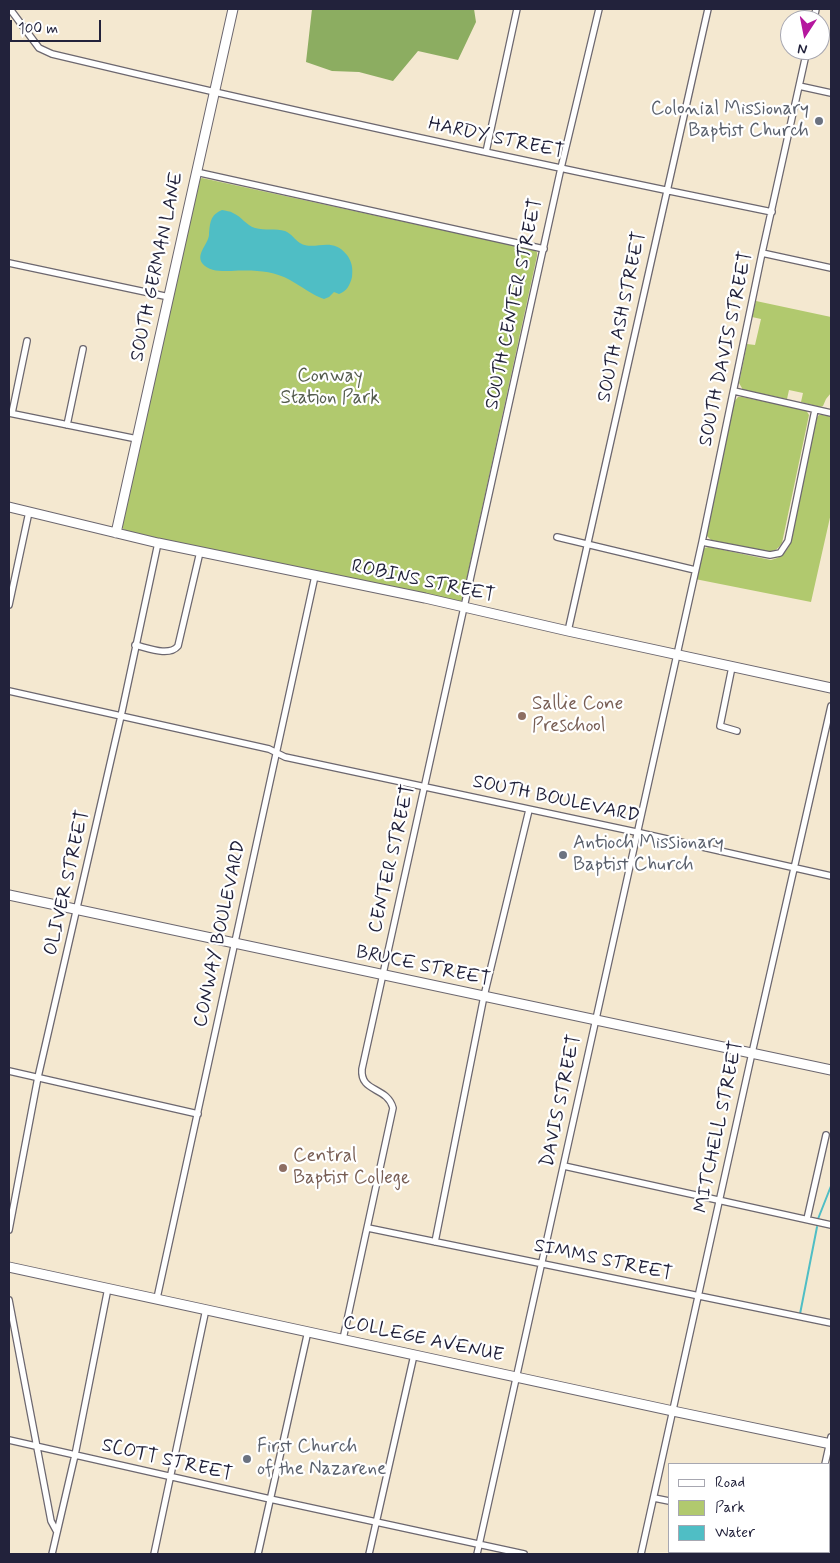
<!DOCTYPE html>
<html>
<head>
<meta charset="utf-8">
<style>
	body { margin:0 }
	#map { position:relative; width:840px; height:1563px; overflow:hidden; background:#f4e8d0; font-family:Mynerve,sans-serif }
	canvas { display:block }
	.frame { position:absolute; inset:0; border:10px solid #22223b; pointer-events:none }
	.legend { position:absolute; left:668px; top:1463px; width:162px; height:90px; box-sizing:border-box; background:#fff; border:1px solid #a7a7b1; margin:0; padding:6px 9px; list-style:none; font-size:15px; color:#22223b }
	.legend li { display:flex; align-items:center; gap:10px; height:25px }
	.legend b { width:25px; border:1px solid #a7a7b1 }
	.north { position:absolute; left:780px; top:10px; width:50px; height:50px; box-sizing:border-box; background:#fff; border:1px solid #a7a7b1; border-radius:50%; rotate:191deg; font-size:14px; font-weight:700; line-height:20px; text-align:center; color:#22223b }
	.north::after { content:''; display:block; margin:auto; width:18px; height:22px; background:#b5179e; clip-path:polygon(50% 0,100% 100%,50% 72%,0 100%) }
	.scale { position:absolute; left:10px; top:20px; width:91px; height:22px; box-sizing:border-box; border:2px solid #22223b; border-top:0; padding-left:6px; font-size:15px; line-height:18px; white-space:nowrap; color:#22223b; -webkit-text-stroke:4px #fff; paint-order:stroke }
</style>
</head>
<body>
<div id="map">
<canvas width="840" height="1563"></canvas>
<div class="frame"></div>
<ul class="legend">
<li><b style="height:6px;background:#fff"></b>Road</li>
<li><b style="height:14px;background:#b1c96e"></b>Park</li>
<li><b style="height:14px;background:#4fbec5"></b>Water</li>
</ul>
<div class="north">N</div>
<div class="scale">100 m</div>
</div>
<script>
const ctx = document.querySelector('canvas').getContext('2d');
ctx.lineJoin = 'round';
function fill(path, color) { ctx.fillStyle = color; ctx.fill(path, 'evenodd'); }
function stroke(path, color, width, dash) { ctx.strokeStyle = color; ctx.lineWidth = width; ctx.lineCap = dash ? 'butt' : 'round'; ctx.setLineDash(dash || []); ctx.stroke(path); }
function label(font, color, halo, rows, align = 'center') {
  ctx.font = font + ' Mynerve,sans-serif'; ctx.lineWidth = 4.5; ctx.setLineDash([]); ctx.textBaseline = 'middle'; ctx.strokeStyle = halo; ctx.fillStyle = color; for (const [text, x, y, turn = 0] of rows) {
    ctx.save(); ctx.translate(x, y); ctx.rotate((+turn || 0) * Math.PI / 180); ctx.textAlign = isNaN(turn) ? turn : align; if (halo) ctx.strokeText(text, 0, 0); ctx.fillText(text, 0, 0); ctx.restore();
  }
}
const green = new Path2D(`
	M202,178L534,250L537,252V256L462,600L460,602L455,603L126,531L121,527L199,179Z
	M756,301L831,317V393L826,399L823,406L820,407L801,402L803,393L789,390L787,399L743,390L739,383L747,344L755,345L761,319L752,317Z
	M738,397H742L806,410L809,415L782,543C778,549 775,551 768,552L711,540L707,536L706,532L734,402Z
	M819,415H822L831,416V513L811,602L695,579L702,550L704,548L709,547L771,560C780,558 786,553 790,544L817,417Z`);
const forest = new Path2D(`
	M312,9H474L476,22L458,60L418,51L393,81L359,72L332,71L306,62Z`);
const water = new Path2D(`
	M222,210C226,211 230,211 233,213C242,217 246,225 255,228C265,231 276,228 285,231C292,234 295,240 300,243C315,252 331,235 347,255C352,262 353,268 352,277C350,285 347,291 339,294L334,292L329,297L324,299C312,295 301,286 290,280C271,270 252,270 231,271C221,271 209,272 202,263C196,254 208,244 209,235C210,223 210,215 222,210Z`);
const stream = new Path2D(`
	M818,1219L831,1186
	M800,1314L817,1227`);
const street = new Path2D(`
	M10,9L39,48L52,54C291,111 531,163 772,212
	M814,20L816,9
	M799,86L831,93
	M486,152L517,9
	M196,172L544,249
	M762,253L831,268
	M9,263L169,297
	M734,391L831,413
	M9,413L137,439
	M12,413L27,341
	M67,425L83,349
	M557,537L695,570
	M702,542L770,555L780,553L788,541L815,410
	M9,605L29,512
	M568,631L708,9
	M135,645C148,648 169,657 178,646L200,552
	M732,667L720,726L737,731
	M9,691L269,749L285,757L636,832L831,876
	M9,1071L198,1114
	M564,1166L831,1225
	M807,1219L826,1135
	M368,1228L831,1323
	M9,1230L38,1077L121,716L158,543
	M435,1242L484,996L529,810
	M157,1298L315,576
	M9,1300L51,1521L57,1532
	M343,1339L393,1108C387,1086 360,1093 362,1069L561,168L599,9
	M9,1440L270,1499L524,1554
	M825,1464L831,1437
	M654,1498L669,1501
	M52,1554L75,1455L108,1288
	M154,1554L206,1309
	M258,1554L308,1331
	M369,1554L414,1355
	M477,1554L702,542L762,253L807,50
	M641,1554L752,1053L831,706
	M806,1554V1552`);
const secondary = new Path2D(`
	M9,507L158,543L425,598L568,631L831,688
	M116,533L233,9
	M9,895L831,1070
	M9,1267L673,1411L831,1444`);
const markers = [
	[819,121,5,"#6b7280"],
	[522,716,5,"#8d6e63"],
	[563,855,5,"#6b7280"],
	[283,1168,5,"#8d6e63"],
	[247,1459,5,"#6b7280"]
];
const worshipNames = [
	["Colonial Missionary",809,110,"right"],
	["Baptist Church",809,132,"right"],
	["Antioch Missionary",573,844],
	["Baptist Church",573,866],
	["First Church",257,1448],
	["of the Nazarene",257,1470]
];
const streetNames = [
	["HARDY STREET",496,139,12],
	["SOUTH GERMAN LANE",158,267,-78],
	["SOUTH CENTER STREET",515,304,-78],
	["SOUTH ASH STREET",623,317,-78],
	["SOUTH DAVIS STREET",727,349,-78],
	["ROBINS STREET",423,582,12],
	["SOUTH BOULEVARD",556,800,12],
	["CENTER STREET",393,859,-77],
	["OLIVER STREET",68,883,-77],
	["CONWAY BOULEVARD",221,934,-78],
	["BRUCE STREET",423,967,12],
	["DAVIS STREET",562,1101,-78],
	["MITCHELL STREET",720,1127,-78],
	["SIMMS STREET",603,1261,12],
	["COLLEGE AVENUE",423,1340,12],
	["SCOTT STREET",167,1461,13]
];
const parkNames = [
	["Conway",330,377],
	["Station Park",330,399]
];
const educationNames = [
	["Sallie Cone",532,705],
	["Preschool",532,727],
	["Central",293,1157],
	["Baptist College",293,1179]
];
fill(green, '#b1c96e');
fill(forest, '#8cad61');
fill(water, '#4fbec5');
stroke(stream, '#4fbec5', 2);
stroke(street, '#6c676f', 8);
stroke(secondary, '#6c676f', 11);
stroke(street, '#fff', 5.5);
stroke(secondary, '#fff', 9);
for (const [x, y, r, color] of markers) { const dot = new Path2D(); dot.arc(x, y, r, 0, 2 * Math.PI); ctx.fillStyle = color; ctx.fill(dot); stroke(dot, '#fff', 2); }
label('19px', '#5b616d', '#fff', worshipNames, 'left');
label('19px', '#22223b', '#fff', streetNames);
label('19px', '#545c4d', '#fff', parkNames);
label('19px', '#785e54', '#fff', educationNames, 'left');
</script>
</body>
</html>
